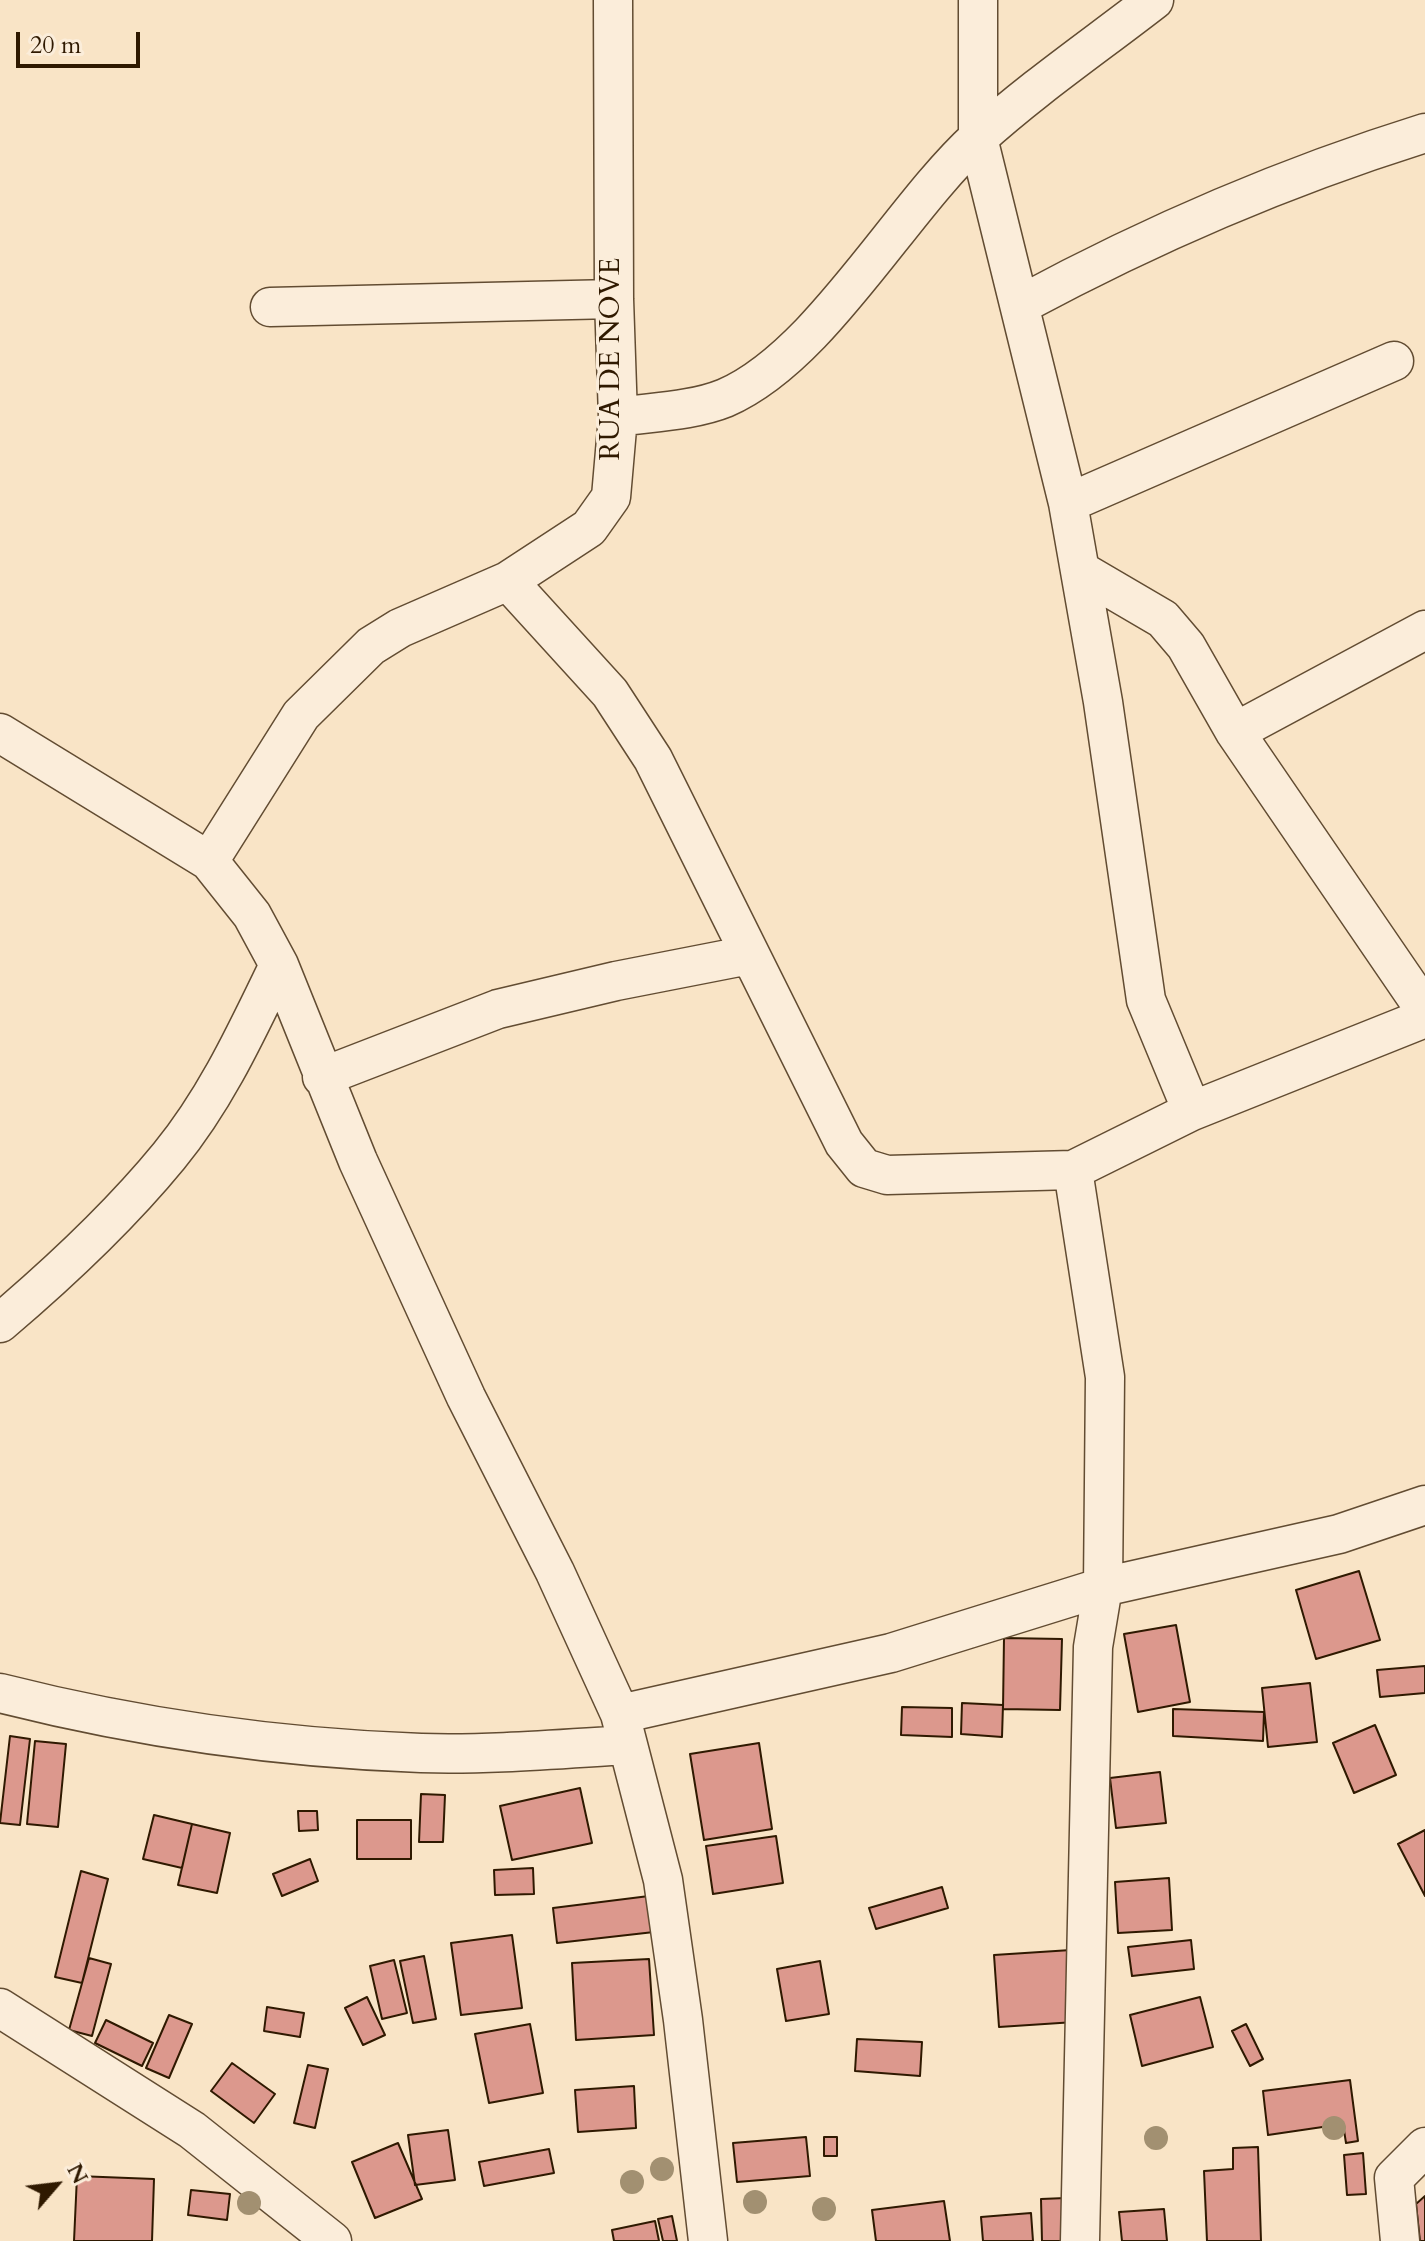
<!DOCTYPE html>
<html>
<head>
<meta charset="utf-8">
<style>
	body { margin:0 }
	#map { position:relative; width:1425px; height:2241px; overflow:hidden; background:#f9e4c6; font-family:Cardo,serif }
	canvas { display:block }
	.north { position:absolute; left:16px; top:2145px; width:80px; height:80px; -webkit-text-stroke:6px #fbedda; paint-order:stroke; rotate:62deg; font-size:22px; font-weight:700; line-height:32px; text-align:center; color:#2f1900 }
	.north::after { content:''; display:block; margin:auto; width:28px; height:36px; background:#2f1900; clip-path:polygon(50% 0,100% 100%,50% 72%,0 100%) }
	.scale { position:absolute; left:16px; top:32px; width:124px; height:36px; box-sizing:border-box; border:4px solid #2f1900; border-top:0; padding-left:10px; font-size:24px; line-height:28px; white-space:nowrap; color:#2f1900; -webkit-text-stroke:6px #fbedda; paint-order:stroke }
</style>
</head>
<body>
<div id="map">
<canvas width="1425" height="2241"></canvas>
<div class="north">N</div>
<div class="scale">20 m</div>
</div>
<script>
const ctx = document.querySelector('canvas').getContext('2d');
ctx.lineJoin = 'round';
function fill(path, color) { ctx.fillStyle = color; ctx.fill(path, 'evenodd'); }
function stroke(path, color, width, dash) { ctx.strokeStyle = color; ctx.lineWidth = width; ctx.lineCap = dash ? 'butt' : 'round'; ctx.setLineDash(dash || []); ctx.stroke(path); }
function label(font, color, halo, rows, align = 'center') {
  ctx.font = font + ' Cardo,serif'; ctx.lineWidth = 6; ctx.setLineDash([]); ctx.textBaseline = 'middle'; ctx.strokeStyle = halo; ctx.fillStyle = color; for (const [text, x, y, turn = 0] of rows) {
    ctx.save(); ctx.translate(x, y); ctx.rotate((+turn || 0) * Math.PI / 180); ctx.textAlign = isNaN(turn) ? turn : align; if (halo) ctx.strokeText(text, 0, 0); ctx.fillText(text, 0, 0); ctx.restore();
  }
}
const building = new Path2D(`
	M1359,1571L1380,1640L1316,1659L1296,1590Z
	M1176,1625L1190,1702L1138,1712L1124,1634Z
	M1004,1638L1062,1639L1060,1710L1003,1709Z
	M1425,1666V1693L1380,1697L1377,1670Z
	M1310,1683L1317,1742L1268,1747L1262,1688Z
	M962,1703L1003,1705L1002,1737L961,1734Z
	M902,1707L952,1708V1737L901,1735Z
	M1173,1709L1264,1712L1263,1741L1173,1736Z
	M1375,1725L1396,1775L1354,1793L1333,1743Z
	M10,1736L30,1739L20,1825L0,1823Z
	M35,1741L66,1744L58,1827L27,1824Z
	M759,1743L772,1829L704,1840L690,1754Z
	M1160,1772L1166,1823L1116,1828L1110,1778Z
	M580,1788L592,1843L512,1860L500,1806Z
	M421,1794L445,1795L443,1842H419Z
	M298,1811H317L318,1830L299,1831Z
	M154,1815L192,1824L182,1868L143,1859Z
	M357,1820H411V1859H357Z
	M192,1824L230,1833L217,1893L178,1885Z
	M1425,1830V1896L1398,1844Z
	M776,1836L783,1883L713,1894L706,1846Z
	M310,1859L318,1881L282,1896L273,1874Z
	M533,1868L534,1894L495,1895L494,1870Z
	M81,1871L108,1879L82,1983L55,1977Z
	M1169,1878L1172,1930L1118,1933L1115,1882Z
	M942,1887L948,1908L876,1929L869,1908Z
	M649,1896L654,1932L557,1943L553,1908Z
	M512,1935L522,2008L461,2015L451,1943Z
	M1191,1940L1194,1969L1132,1976L1128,1947Z
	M1071,1950L1075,2022L999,2027L994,1955Z
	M424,1956L436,2019L413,2023L400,1961Z
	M89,1958L111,1964L92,2036L69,2030Z
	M649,1959L654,2035L576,2040L572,1963Z
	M394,1960L407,2013L382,2019L370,1966Z
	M820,1961L829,2014L786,2021L777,1969Z
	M367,1997L385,2035L363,2045L345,2008Z
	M1200,1997L1213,2047L1142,2066L1130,2015Z
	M267,2007L304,2013L300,2037L264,2031Z
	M169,2015L192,2024L169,2078L146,2068Z
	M106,2020L153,2043L142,2066L95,2043Z
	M530,2024L543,2093L489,2103L475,2034Z
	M1246,2024L1263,2059L1250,2066L1232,2031Z
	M857,2039L922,2042L920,2076L855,2071Z
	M232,2063L275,2094L254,2123L211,2091Z
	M308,2065L328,2069L315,2128L294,2123Z
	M1350,2080L1358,2141L1346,2143L1343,2124L1268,2135L1263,2091Z
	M634,2086L636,2128L578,2132L575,2090Z
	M448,2130L455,2180L415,2185L408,2135Z
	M806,2137L810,2176L737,2182L733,2143Z
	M824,2137H837V2156H824Z
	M398,2143L422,2199L375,2218L352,2162Z
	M1258,2147L1261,2241H1207L1204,2171L1233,2169V2148Z
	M549,2149L554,2173L484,2186L479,2162Z
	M1363,2153L1366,2194L1347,2195L1344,2155Z
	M77,2176L154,2179L152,2241H74Z
	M191,2190L230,2194L227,2220L188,2215Z
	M1425,2196V2241H1420L1416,2204Z
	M1066,2198L1068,2241H1042L1041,2199Z
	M944,2201L950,2241H876L872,2210Z
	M1164,2209L1167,2241H1122L1119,2212Z
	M1031,2213L1033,2241H983L981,2217Z
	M672,2216L677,2241H663L658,2219Z
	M655,2221L659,2241H614L612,2230Z`);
const minor = new Path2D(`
	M978,0V138L1068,503L1103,702L1146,1000L1192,1111
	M1022,304C1152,234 1284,177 1425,133
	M270,307L614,299
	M618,417C653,412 693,411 725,398C820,357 900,209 978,138C1032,89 1096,45 1154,0
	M1068,503L1394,361
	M1081,571L1163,619L1186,646L1235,732L1425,1010
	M508,581L610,693L653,759L844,1143L864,1168L887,1175L1073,1170L1192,1111L1425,1018
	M1235,732L1425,630
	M0,733L209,861L252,915L279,965L358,1161L466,1397L555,1572L620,1714L663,1880L683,2020L708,2241
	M209,861L301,715L371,646L400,628L508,581L589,528L611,497L618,417L614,299L613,0
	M322,1077L498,1009L616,981L749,955
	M1073,1170L1105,1377L1103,1587L1093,1647L1080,2241
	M0,1323C60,1272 119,1217 169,1156C216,1099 247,1031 279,965
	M0,1693C138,1728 278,1748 421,1753C489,1755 559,1749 627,1745
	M620,1714L891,1653L1103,1587L1339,1534L1425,1505
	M0,2008L192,2130L332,2241
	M1400,2241L1394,2178L1425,2147`);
const trees = [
	[1334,2128],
	[1156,2138],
	[662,2169],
	[632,2182],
	[755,2202],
	[249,2203],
	[824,2209]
];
const streetNames = [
	["RUA DE NOVE",613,359,-90]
];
fill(building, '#dc988d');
stroke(building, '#2f1900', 2);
stroke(minor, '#624c32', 41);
stroke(minor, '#fbedda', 38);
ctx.fillStyle = '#a29071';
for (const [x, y] of trees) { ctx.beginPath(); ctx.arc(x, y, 12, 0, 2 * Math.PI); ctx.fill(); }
label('28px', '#2f1900', '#fbedda', streetNames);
</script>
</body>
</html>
